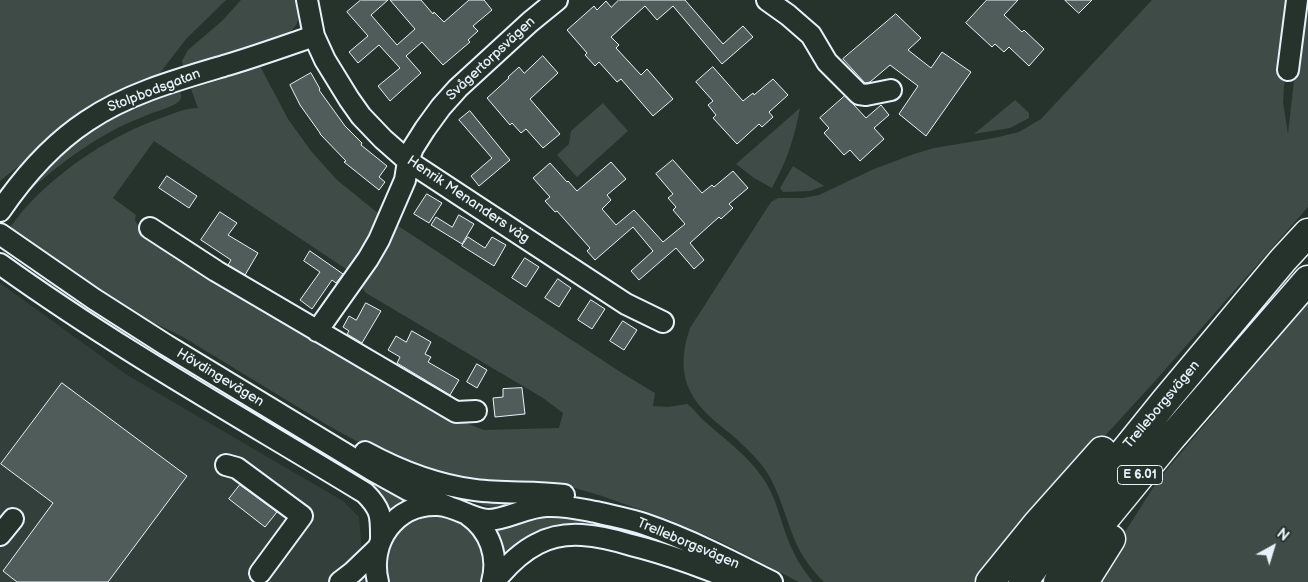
<!DOCTYPE html>
<html>
<head>
<meta charset="utf-8">
<style>
	body { margin:0 }
	#map { position:relative; width:1308px; height:582px; overflow:hidden; background:#26332d; font-family:"Balsamiq Sans",sans-serif }
	canvas { display:block }
	.north { position:absolute; left:1248px; top:522px; width:50px; height:50px; -webkit-text-stroke:4px #26332d; paint-order:stroke; rotate:39deg; font-size:14px; font-weight:700; line-height:20px; text-align:center; color:#e8f1f8 }
	.north::after { content:''; display:block; margin:auto; width:18px; height:22px; background:#e8f1f8; clip-path:polygon(50% 0,100% 100%,50% 72%,0 100%) }
</style>
</head>
<body>
<div id="map">
<canvas width="1308" height="582"></canvas>
<div class="north">N</div>
</div>
<script>
const ctx = document.querySelector('canvas').getContext('2d');
ctx.lineJoin = 'round';
function fill(path, color) { ctx.fillStyle = color; ctx.fill(path, 'evenodd'); }
function stroke(path, color, width, dash) { ctx.strokeStyle = color; ctx.lineWidth = width; ctx.lineCap = dash ? 'butt' : 'round'; ctx.setLineDash(dash || []); ctx.stroke(path); }
function label(font, color, halo, rows, align = 'center') {
  ctx.font = font + ' "Balsamiq Sans",sans-serif'; ctx.lineWidth = 4; ctx.setLineDash([]); ctx.textBaseline = 'middle'; ctx.strokeStyle = halo; ctx.fillStyle = color; for (const [text, x, y, turn = 0] of rows) {
    ctx.save(); ctx.translate(x, y); ctx.rotate((+turn || 0) * Math.PI / 180); ctx.textAlign = isNaN(turn) ? turn : align; if (halo) ctx.strokeText(text, 0, 0); ctx.fillText(text, 0, 0); ctx.restore();
  }
}
const built = new Path2D(`
	M0,283L127,375L343,501L359,517L363,565L369,582H0Z`);
const green = new Path2D(`
	M0,0H226L186,39L160,73L101,101L65,126L25,161L0,181Z
	M241,0H298C301,18 299,28 282,37L184,69L182,61L188,50L222,21Z
	M1152,0H1290L1283,102L1288,134L1303,0H1308V207L1156,380L996,555L975,582H824C814,572 805,561 799,549C786,523 781,492 764,468C755,456 743,445 732,435C716,422 699,410 690,391C680,370 683,349 690,328L771,202L778,198H803L819,195L874,169L914,154L934,148L994,138L1019,132L1041,119Z
	M260,66L288,119L311,151L337,180L374,210L625,375L655,393L653,406L668,407L687,404C693,408 698,415 703,420C728,442 756,461 771,492C780,512 784,534 794,553C799,564 806,573 813,582H799L721,542L669,520L602,496L575,488L461,480L371,449L329,426L183,337L136,314L98,291L9,229C15,221 21,212 28,205C65,166 111,136 161,118C173,114 185,108 198,108L191,89ZM154,141L349,271L366,293L543,398L563,413L559,428L484,430L459,420L213,280L141,232L135,220L136,215L113,198Z
	M180,90C181,94 182,97 180,100C175,107 153,112 145,116C102,132 66,159 32,188L28,185L45,165L91,127L145,101Z
	M1015,100L1029,113V118L1010,128L974,134Z
	M603,103L628,131L577,177L557,155L569,144L571,131Z
	M800,108C794,140 787,160 772,188L754,178L736,164Z
	M793,166L824,186L810,191L783,192L780,188Z
	M36,269L409,498L397,504L390,510C385,500 380,493 371,486L172,367L31,275Z
	M1308,302V582H1093L1158,480Z
	M450,493L519,500C507,504 498,508 486,506Z
	M550,512L622,525L681,548C640,536 588,515 546,529C531,535 518,546 505,556L503,546L497,530L516,519Z
	M434,514C440,515 448,515 453,517C480,530 491,555 481,582H390C380,557 392,526 418,517C423,515 429,515 434,514Z`);
const building = new Path2D(`
	M361,0H388L371,15L397,45L415,29L390,0H421L433,14L434,12L444,22L469,0H484L492,10L473,26L478,31L468,40L470,42L443,65L422,42L406,56L421,73L390,101L378,86L400,68L379,45L358,63L349,52L368,36L347,12Z
	M619,0H685L723,44L743,26L753,37L722,64L673,6L657,20L645,6L611,37L619,45L616,48L641,75L647,69L673,99L653,116L621,79L617,82L599,62L595,66L585,55L587,53L567,30L594,6L597,10L606,1L611,7Z
	M987,0H1018L1004,15L1022,32L1024,30L1044,49L1029,66L1009,47L1004,52L995,44L992,47L966,23Z
	M1065,0H1092L1079,13Z
	M896,14L921,38L908,50L931,68L942,52L971,72L926,136L899,114L918,86L890,65L870,82L865,83L843,59Z
	M543,56L558,73L530,99L560,134L543,148L526,129L521,133L512,123L510,125L487,98L509,78L508,77L519,67L524,73Z
	M713,67L743,101L753,93L754,95L773,79L788,95L769,112L773,117L762,127L759,124L737,144L713,118L716,115L708,105L713,101L696,82Z
	M311,73L320,89L319,90L345,126L362,143L361,145L387,166L379,177L385,182L379,190L344,162L346,161L320,134V133L300,105L290,85Z
	M845,96L853,104L866,118L881,105L889,115L874,128L884,139L860,161L850,150L844,155L824,133L829,128L820,118Z
	M470,111L510,160L479,186L471,176L492,158L459,120Z
	M673,160L702,193L712,185L714,187L733,171L748,188L729,204L733,208L721,219L719,217L690,243L704,260L694,269L676,248L639,280L631,271L653,251L633,227L595,260L587,251L590,248L557,211L555,212L545,201L550,197L533,178L550,163L567,182L568,181L577,191L611,162L626,179L607,195L611,200L602,209L616,225L634,210L663,242L685,224L673,210L676,207L668,198L673,194L656,174Z
	M167,176L197,196L189,208L159,188Z
	M427,194L442,203L429,223L414,214Z
	M220,212L237,223L228,235L258,253L245,275L228,265L231,260L201,240Z
	M459,215L474,224L462,244L431,225L436,217L452,227Z
	M468,237L485,248L492,237L506,245L494,266L462,246Z
	M310,251L343,274L336,283L332,280L312,309L300,300L320,272L304,261Z
	M525,258L539,267L526,287L512,278Z
	M558,279L571,288L559,307L545,298Z
	M591,300L605,309L592,329L578,320Z
	M366,303L381,311L362,343L347,334L349,331L343,327L349,316L356,320Z
	M623,321L637,330L624,350L610,341Z
	M412,331L431,342L425,354L431,357L428,362L459,380L450,395L397,363L400,357L388,350L396,336L406,342Z
	M477,364L487,370L477,388L467,382Z
	M62,383L187,476L108,582H17L3,571L53,503L1,464Z
	M522,388L525,414L495,417L493,398L503,397V389Z
	M240,485L277,512L265,527L229,499Z`);
const minor = new Path2D(`
	M307,0L314,36L325,60L349,99L361,116L383,139L408,161L484,211L626,304L663,322
	M767,0L788,15L811,35L827,62L859,94L866,95L891,90
	M1288,70L1297,0
	M0,211C24,176 52,144 87,121C128,93 180,79 227,65C257,56 285,46 314,36
	M150,228L216,271L456,412L476,411
	M0,234L94,299L166,345L372,470L408,490L449,507
	M0,264C117,348 242,418 365,493C382,510 381,517 381,539
	M317,331L368,259L379,240L405,180L408,161L413,148L425,129L441,107L458,88L530,22L557,0
	M365,452C398,470 437,485 475,490C504,494 534,491 564,495
	M226,465L237,468L302,516L260,573
	M468,515C490,530 499,557 492,582
	M0,535L13,519
	M340,582L353,572L378,548
	M378,582C368,543 395,503 438,505C456,506 471,519 488,520C506,520 528,506 547,506C564,505 580,509 596,512C612,516 629,519 644,524C688,539 731,561 772,582
	M494,582C506,567 519,553 537,544C550,537 566,534 582,535C598,536 615,540 631,545C668,554 704,568 740,582`);
const highway = new Path2D(`
	M990,582L1037,524L1102,451
	M1023,582L1078,509L1166,400L1283,260L1308,233
	M1058,582L1107,516L1171,438L1308,280
	M1084,582L1111,539`);
const shields = [
	[1140,475,45]
];
const shieldNames = [
	["E 6.01",1140,475]
];
const streetNames = [
	["Svågertorpsvägen",491,59,-43],
	["Stolpbodsgatan",154,91,-21],
	["Henrik Menanders väg",468,200,34],
	["Hövdingevägen",220,378,31],
	["Trelleborgsvägen",1162,405,-50],
	["Trelleborgsvägen",688,544,23]
];
fill(built, '#333f3a');
fill(green, '#3e4b47');
fill(building, '#505c59');
stroke(building, '#e8f1f8', 1);
stroke(minor, '#e8f1f8', 24);
stroke(highway, '#e8f1f8', 31);
stroke(minor, '#26332d', 20);
stroke(highway, '#26332d', 28);
for (const [x, y, w] of shields) { const box = new Path2D(); box.roundRect(x - w / 2, y - 9.5, w, 19, 4); ctx.fillStyle = '#26332d'; ctx.fill(box); stroke(box, '#e8f1f8', 1); }
label('bold 12px', '#e8f1f8', null, shieldNames);
label('14px', '#e8f1f8', '#26332d', streetNames);
</script>
</body>
</html>
